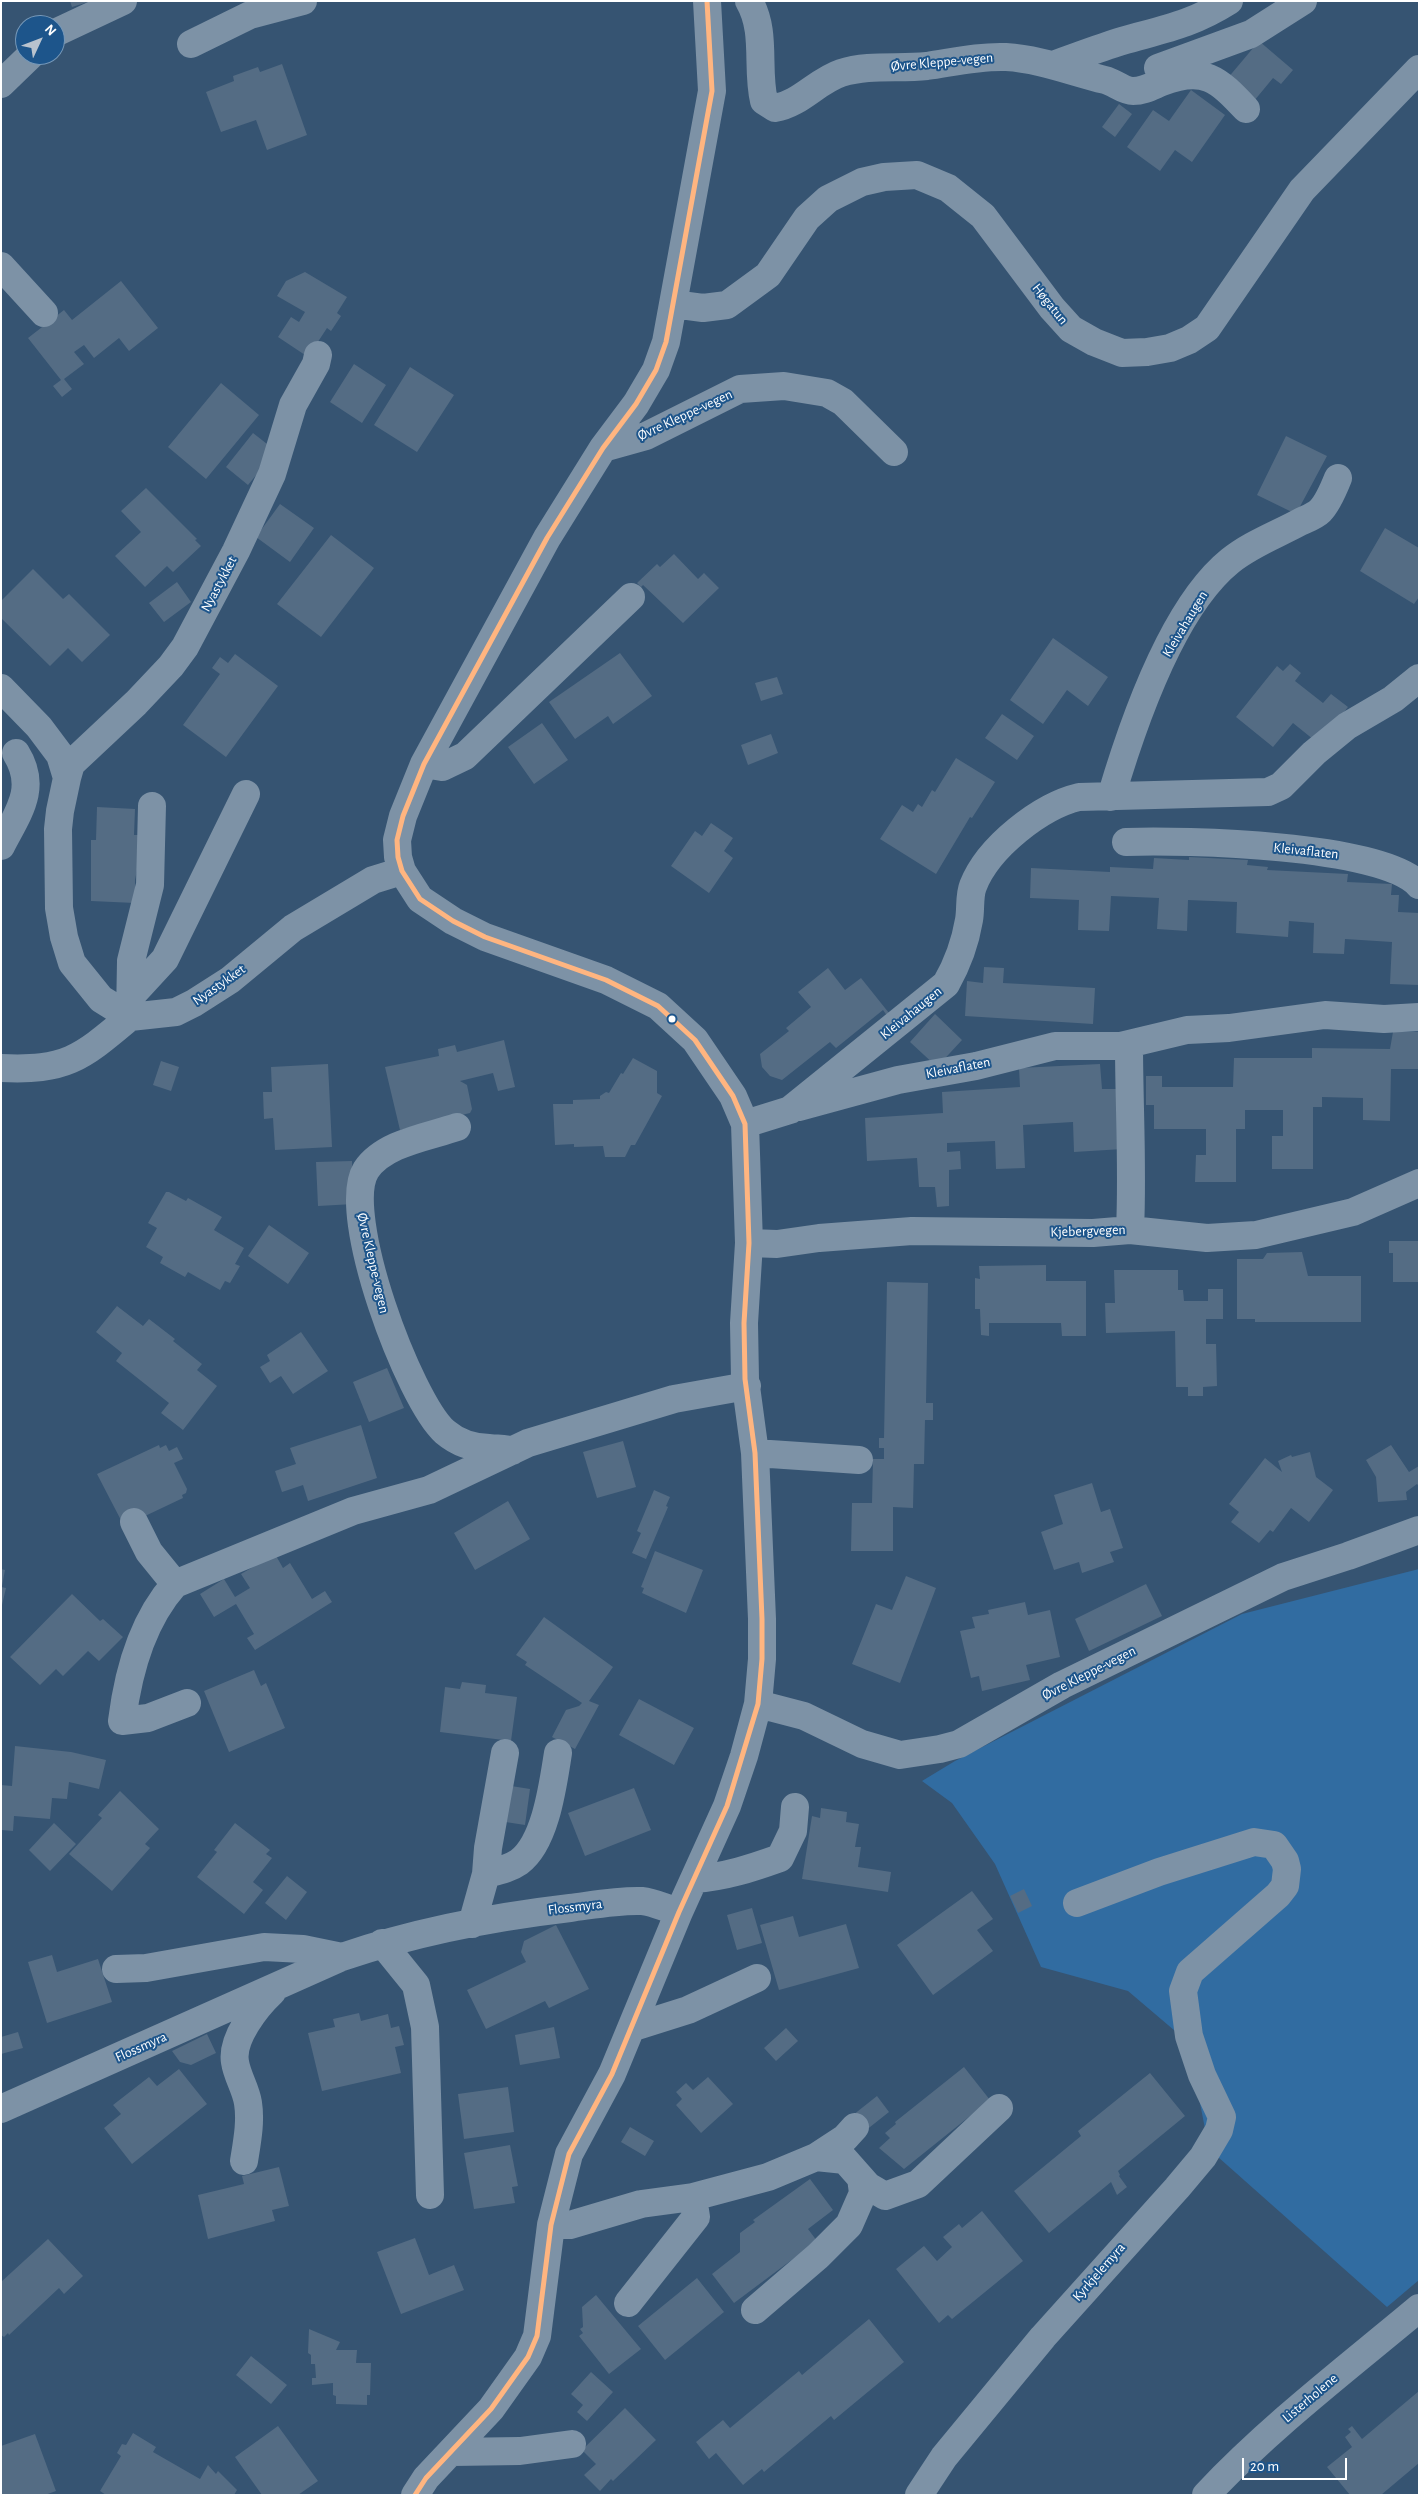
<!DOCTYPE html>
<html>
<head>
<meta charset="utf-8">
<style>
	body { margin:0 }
	#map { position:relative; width:1420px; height:2496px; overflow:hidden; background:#365472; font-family:"Alegreya Sans",sans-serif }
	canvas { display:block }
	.frame { position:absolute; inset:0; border:2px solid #fff; pointer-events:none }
	.north { position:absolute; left:15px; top:15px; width:50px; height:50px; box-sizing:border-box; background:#1d558b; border:1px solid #7799b9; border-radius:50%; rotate:47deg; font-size:14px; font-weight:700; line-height:20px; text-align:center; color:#fff }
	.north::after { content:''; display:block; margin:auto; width:18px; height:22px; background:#b9c3ce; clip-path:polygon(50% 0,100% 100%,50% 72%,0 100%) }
	.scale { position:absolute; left:1242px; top:2458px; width:105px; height:22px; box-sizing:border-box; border:2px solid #fff; border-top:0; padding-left:6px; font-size:15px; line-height:18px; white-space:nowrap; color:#fff; -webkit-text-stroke:4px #1d558b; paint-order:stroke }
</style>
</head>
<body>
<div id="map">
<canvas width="1420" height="2496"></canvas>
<div class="frame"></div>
<div class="north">N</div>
<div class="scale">20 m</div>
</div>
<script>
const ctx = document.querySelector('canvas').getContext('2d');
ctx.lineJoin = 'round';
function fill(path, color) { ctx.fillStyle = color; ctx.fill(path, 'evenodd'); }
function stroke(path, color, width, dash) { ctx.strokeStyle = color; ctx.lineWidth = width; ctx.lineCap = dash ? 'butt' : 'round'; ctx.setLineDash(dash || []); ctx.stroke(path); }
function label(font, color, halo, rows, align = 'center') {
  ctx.font = font + ' "Alegreya Sans",sans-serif'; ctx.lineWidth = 4; ctx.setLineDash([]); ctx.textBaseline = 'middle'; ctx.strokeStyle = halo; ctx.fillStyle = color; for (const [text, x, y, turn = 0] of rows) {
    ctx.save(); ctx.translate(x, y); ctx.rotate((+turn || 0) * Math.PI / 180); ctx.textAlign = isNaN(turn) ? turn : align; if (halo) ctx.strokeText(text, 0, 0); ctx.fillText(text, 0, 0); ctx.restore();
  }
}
const green = new Path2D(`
	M1419,1569V2280L1387,2307L1209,2149L1188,2042L1128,1991L1041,1967L995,1864L952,1803L922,1781L955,1761L1242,1614Z`);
const building = new Path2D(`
	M70,1H88V2L72,7Z
	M1259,41L1293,70L1281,84L1273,78L1254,101L1227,79Z
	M282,64L307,135L267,150L256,120L221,132L206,92L234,81L233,76L258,67L260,72Z
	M1191,90L1225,115L1192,162L1175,150L1160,171L1127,147L1153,110L1169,121Z
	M1119,104L1132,114L1115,137L1102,127Z
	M305,272L347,297L337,313L341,316L331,331L327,328L308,357L278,337L291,317L299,322L305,312L277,296L286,281Z
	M121,281L158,328L129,351L119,338L94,358L84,345L74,352L84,364L64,379L72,389L62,397L53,386L61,380L28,338L64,310L72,320Z
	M354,364L386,385L362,423L330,402Z
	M410,367L454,395L417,452L374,425Z
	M221,383L259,415L206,479L168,447Z
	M253,433L276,451L248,485L226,467Z
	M1286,436L1327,456L1296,514L1257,495Z
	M146,488L197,539L195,540L201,546L173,572L167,566L145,587L115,556L141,532L121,511Z
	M280,504L314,528L290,562L256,537Z
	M1385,528L1419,548V597L1414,604L1360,571Z
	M331,535L374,568L321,637L277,604Z
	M674,554L698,579L704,573L719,588L683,623L643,585L641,587L637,583L657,564L660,567Z
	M33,569L63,599L69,594L110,635L82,662L68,648L50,666L1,618V601Z
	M177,582L191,602L164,622L149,603Z
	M1053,638L1108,677L1088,706L1067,690L1043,724L1010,700Z
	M620,653L652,696L613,724L608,716L575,739L549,702Z
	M235,654L278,686L226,757L183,725L220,674L212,668L220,657L228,663Z
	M1290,664L1301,673L1295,681L1323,703L1331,694L1348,707L1319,744L1293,723L1273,747L1236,717L1277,666L1283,671Z
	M777,677L783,694L761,701L755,683Z
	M1002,714L1034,736L1017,760L985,738Z
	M542,723L568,760L534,784L508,747Z
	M771,734L778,753L748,765L741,745Z
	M956,758L995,782L972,818L970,817L936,874L880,839L902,805L913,812L918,804L922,807L932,790L935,792Z
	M97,807L135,809L134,835H144L135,880V903L91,901V840H96Z
	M711,823L733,838L724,851L733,858L709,893L671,866L695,831L702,836Z
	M1189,857L1248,860L1247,865L1268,867L1267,870L1348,874L1347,882L1392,884L1391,895H1399L1398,912L1419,913V985L1390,984L1392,942L1345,939L1344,954L1313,953L1314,923L1289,921L1288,937L1236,933L1237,902L1188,900L1187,931L1157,929L1159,898L1111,896L1109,931L1078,930L1079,900L1030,898L1031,868L1110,872V867L1153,869L1154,858L1189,860Z
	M984,967L1004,968L1003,983L1095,988L1093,1024L965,1016L967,981L983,983Z
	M828,968L845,990L861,978L893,1018L890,1020L883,1010L836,1048L830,1042L782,1080L770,1076L762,1067L760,1054L789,1031L786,1028L811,1007L798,992Z
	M935,1014L962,1040L937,1067L910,1042Z
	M1393,1032H1419V1069H1391L1390,1121L1363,1120V1098L1322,1097V1107H1313V1169H1272V1136H1283V1110H1245V1129H1236V1182H1195L1196,1155H1206V1129H1154V1105H1146V1076H1162V1087H1233L1234,1058H1312V1048L1390,1049Z
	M504,1040L515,1087L498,1091L493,1073L460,1081L467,1085L472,1109L470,1113L400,1130L385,1067L439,1056L438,1049L455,1045L457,1052Z
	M633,1058L657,1071V1093L662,1096L635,1145H631L625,1157H605L603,1146L574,1147V1144L555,1145L553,1104H573V1100L600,1099V1096L606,1092L609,1093L621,1073L623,1074Z
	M161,1061L179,1067L171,1091L153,1085Z
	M328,1064L332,1147L275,1150L273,1118L264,1119L263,1092H272L271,1067Z
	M1100,1064L1102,1089H1119L1123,1149L1074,1152L1073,1122L1023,1125L1025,1168L996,1169L995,1141L947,1143V1152L960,1151L961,1169L949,1170V1206L937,1207L935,1187H919L917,1158L867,1161L865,1118L943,1113L942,1092L1020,1087L1019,1068Z
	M352,1161L354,1204L318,1206L316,1162Z
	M166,1192H169L186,1201L188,1198L222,1217L214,1230L244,1248L235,1264L240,1266L230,1283L225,1281L220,1290L188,1272L185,1277L160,1263L163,1257L146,1247L157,1228L148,1223Z
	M269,1225L309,1253L288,1284L248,1256Z
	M1389,1241H1419V1282H1393V1253H1389Z
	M1302,1252L1308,1276H1361V1322H1255V1319H1237V1259H1263L1267,1253Z
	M1046,1265V1281H1086V1336H1062L1061,1323H989V1336L981,1335L980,1309H975V1278L980,1279L979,1266Z
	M1114,1270H1178V1290H1183L1184,1301H1208V1289H1223V1319H1206V1344H1216L1217,1386L1203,1387V1396H1188V1387H1176L1175,1331L1106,1333L1105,1303H1115Z
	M887,1282L928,1283L926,1403H933V1420H925L924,1464H914L913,1508L893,1507V1551H851L852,1503H872L873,1459H884V1448H879V1438H884Z
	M117,1306L143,1326L149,1319L175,1339L173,1341L202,1364L197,1370L217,1386L183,1430L161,1413L169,1403L116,1361L122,1353L96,1332Z
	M301,1332L328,1371L293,1394L281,1376L270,1383L260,1367L270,1361L267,1355Z
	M387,1368L404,1408L369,1422L353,1382Z
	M361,1425L377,1478L308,1501L303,1485L282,1492L275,1471L296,1464L290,1448Z
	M623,1441L636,1487L597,1498L583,1452Z
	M159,1445L160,1448L166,1445L169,1451L177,1447L183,1459L174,1463L187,1489L186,1493L182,1495L183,1498L124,1526L97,1474Z
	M1391,1445L1409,1472L1419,1466V1486L1417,1484L1406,1492L1407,1500L1378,1502L1376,1477L1366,1460Z
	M1310,1452L1316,1477L1333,1490L1309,1522L1291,1508L1273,1532L1270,1530L1259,1543L1231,1522L1239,1512L1229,1504L1265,1458L1282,1472L1278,1461L1291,1455L1292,1457Z
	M1092,1483L1101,1512L1110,1509L1123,1548L1110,1552L1114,1562L1082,1573L1079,1562L1054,1570L1041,1532L1063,1524L1054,1495Z
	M654,1490L670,1497L666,1506L668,1507L646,1559L632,1553L641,1533L637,1531Z
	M508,1501L530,1539L475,1570L454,1533Z
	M655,1551L703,1570L686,1613L642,1593L644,1588L641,1587Z
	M275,1554L283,1568L290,1563L312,1599L325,1591L332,1602L255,1650L247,1638L254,1634L236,1604L214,1617L200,1594L224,1579L235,1597L250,1588L241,1574Z
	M1,1569L5,1570L2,1586H1Z
	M906,1576L936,1588L900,1683L852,1664L876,1604L892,1610Z
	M1146,1584L1162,1616L1089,1651L1075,1619Z
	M1,1587L6,1588L2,1605H1Z
	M72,1594L100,1621L103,1619L123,1637L99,1661L88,1651L63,1676L56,1669L40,1685L10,1657Z
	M1025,1602L1028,1615L1050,1610L1060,1657L1026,1665L1030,1680L982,1691L979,1676L971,1678L960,1631L975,1628L972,1617L989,1614L988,1610Z
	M544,1617L613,1667L589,1701L599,1705L575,1749L552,1737L566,1710L579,1706L582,1703L525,1665L527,1662L516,1655Z
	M254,1670L261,1686L266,1683L285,1728L229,1752L204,1691Z
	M462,1682L486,1685L485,1693L517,1697L511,1741L440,1732L445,1687L460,1689Z
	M639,1699L694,1728L674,1765L619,1735Z
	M15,1746L71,1752L106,1760L99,1789L69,1782L67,1799L52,1798L50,1819L14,1816L13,1831L1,1830V1785L12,1786Z
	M505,1785L530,1789L525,1825L499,1821Z
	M634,1788L651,1830L585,1856L568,1813Z
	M120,1791L159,1829L145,1844L150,1848L112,1891L69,1854L102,1818L98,1815Z
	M821,1808L847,1812L846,1822L859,1824L855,1847H861L858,1867L891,1872L888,1892L802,1879L812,1816L820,1818Z
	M54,1823L76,1844L50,1871L29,1850Z
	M235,1823L270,1850L266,1854L272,1858L253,1882L263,1890L244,1914L197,1877L217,1852L214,1850Z
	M287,1876L307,1892L286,1920L265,1903Z
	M1024,1889L1032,1906L1018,1913L1010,1896Z
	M972,1891L993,1919L977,1930L993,1951L933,1995L897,1945Z
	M752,1908L762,1943L737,1950L727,1915Z
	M793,1916L799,1937L846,1924L859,1968L779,1990L760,1925Z
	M556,1925L589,1989L549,2008L545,2001L486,2029L467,1990L526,1962L521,1952L524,1941Z
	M52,1955L57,1972L98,1959L112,2002L47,2023L28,1962Z
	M359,2013L361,2021L388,2014L391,2028L399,2026L404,2045L395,2047L401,2073L322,2091L308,2033L335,2027L333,2019Z
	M554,2027L560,2058L520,2065L515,2035Z
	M786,2028L798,2041L776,2061L764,2048Z
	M18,2032L23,2048L1,2054V2037Z
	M207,2034L216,2053L191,2065L180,2062L172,2051Z
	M964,2067L990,2100L904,2169L879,2148L890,2138L885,2133L896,2124L895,2122Z
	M179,2069L207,2104L132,2164L104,2128L121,2114L113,2105L149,2077L157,2086Z
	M1150,2073L1185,2116L1118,2171L1120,2175L1119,2176L1127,2187L1117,2195L1111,2182L1049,2233L1014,2191L1081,2136L1078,2131Z
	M708,2077L733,2104L701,2133L676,2105L682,2099L676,2092L686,2083L693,2090Z
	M508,2087L514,2132L464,2139L458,2094Z
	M877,2096L889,2112L865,2131L853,2115Z
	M630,2127L654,2141L645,2156L621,2142Z
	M510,2145L518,2186L512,2187L515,2203L474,2209L464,2153Z
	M279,2167L289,2206L272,2210L275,2221L208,2239L198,2195L244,2184L242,2176Z
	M810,2179L833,2210L808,2229L817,2241L734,2303L712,2274L740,2252V2233L755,2222L753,2220Z
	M982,2211L1023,2261L952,2319L948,2315L939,2323L896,2269L924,2246L937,2261L952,2247L943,2237L959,2224L962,2228Z
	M415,2238L429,2275L454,2265L464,2290L401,2314L377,2252Z
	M48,2239L83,2276L64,2294L59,2288L9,2335L8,2333L4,2337L1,2335V2282Z
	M697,2278L724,2312L665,2360L638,2326Z
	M596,2295L641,2349L609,2374L579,2336L583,2333L580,2329L583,2327L582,2307Z
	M869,2319L904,2362L834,2420L831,2416L764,2472L762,2469L743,2485L716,2453L709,2459L696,2442L723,2420L730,2428L799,2371L802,2375Z
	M309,2329L340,2342L336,2350H357L356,2363H371L370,2395H367V2405L336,2404V2396L333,2395V2383L312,2385V2378H316L315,2364H311V2355L308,2353Z
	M251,2356L287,2385L271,2404L236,2375Z
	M591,2372L613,2392L587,2421L577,2412L583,2405L571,2394Z
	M1419,2391V2463L1381,2495H1350L1327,2467L1352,2447L1345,2437L1351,2432L1348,2429L1352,2426L1362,2439Z
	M625,2408L656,2440L613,2481L611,2479L600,2491L584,2475L596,2464L582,2450Z
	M278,2426L318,2481L298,2495H262L235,2457Z
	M133,2433L156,2447L153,2452L200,2479L208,2465L216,2474L218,2471L237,2490L234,2495H106L100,2491L121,2456L117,2453L122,2444L126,2445Z
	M35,2434L56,2491L45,2495H1V2446Z`);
const minor = new Path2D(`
	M749,1C767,32 756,68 764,101L775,108C800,104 817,81 841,73C869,64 898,69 927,66C954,62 979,56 1006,57C1040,59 1072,72 1105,80C1114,82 1123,91 1133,91C1144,91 1152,86 1162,82C1204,66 1218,79 1246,109
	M55,33L123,1
	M191,44L250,15L303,1
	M1053,65C1076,57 1099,48 1122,41C1164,29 1191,25 1229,1
	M1158,68L1251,34L1303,1
	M1,84L31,55
	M1,266L44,313
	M673,304L703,308L727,305L768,275L807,218L828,199L862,182L884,177L917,175L948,188L983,216L1052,308L1071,329L1094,342L1122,353L1147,352L1170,348L1189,340L1207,328L1302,190L1419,69
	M603,448L646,436L740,389L784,386L827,393L843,402L894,452
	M1,688L39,727L60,755L67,778L60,811L58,829L59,908L64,937L72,963L101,999L130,1017L176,1012L194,1003L230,980L293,928L373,880L402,871
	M424,764L442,767L465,756L631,597
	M67,778L71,764L136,703L171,666L185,647L236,551L272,474L293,405L316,364L318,355
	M1111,797C1132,726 1172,608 1230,561C1251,544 1276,535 1300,522C1306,519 1315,516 1320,511C1328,503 1334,488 1338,478
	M1126,842C1183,840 1382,844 1419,885
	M1,846C18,813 38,788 16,753
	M130,997L165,959L246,794
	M1129,1044C1129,1106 1133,1168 1130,1230
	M1,1068C67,1071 81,1058 130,1017L131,961L150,885L152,806
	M799,1107L898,1080L976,1066L1055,1046H1120L1187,1030L1229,1028L1325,1015L1384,1019L1419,1017
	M745,1124L790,1110L946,984C958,963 965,944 969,920C971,909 969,896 973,886C988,847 1041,806 1079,797L1268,792L1281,786L1314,753L1347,726L1393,699L1419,678
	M457,1127C428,1137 384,1143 366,1170C339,1213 409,1400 445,1432C458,1443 474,1448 490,1448C497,1449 506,1448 512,1451
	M749,1243L777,1244L819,1238L912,1231L1093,1233L1130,1230L1207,1238L1256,1235L1353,1212L1419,1183
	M755,1453L859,1460
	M134,1522L149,1552L175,1584
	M187,1703L148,1718L122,1721C128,1672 142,1621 175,1584L353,1511L429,1490L528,1443L674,1399L747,1386
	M758,1704L804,1716L862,1744L900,1755L940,1749L959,1744L1062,1685L1283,1577L1348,1556L1419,1530
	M486,1874C498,1871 509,1869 519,1862C546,1842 553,1784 558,1753
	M694,1879C725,1877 752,1868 780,1858L793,1831L795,1807
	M472,1924L486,1874L488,1848L505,1753
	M382,1943L416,1985L425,2027L430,2195
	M116,1969L146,1968L264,1947L303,1949L342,1957
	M631,2028L688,2010L757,1978
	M1,2109L342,1957C415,1932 493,1917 570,1908C593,1905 618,1900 642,1901C654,1902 667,1909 679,1912
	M816,2157L845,2160L868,2186L885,2196L918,2184L999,2108
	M244,2161C247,2142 251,2122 248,2103C246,2089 237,2076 235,2062C231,2039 256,2007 272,1992
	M551,2225H570L641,2204L693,2197L768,2177L816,2157L845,2138L855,2127
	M628,2303L696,2217L693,2197
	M755,2310L818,2256L849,2225L863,2193L861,2178
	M452,2452L520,2451L572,2444
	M415,2495L426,2478L491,2409L528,2357L537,2336L551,2225L569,2154L612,2074L679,1912L727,1806L744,1756L758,1704L762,1659V1619L755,1453L745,1379L744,1323L749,1243L745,1124L733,1096L695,1040L658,1006L606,980L485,937L453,921L420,899L402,871L398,857L397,840L403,816L424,764L547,538L603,448L636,404L656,370L666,342L712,91L707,1
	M919,2495L944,2457L1043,2337L1177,2188L1203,2157L1219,2130L1222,2117L1202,2075L1189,2036L1183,1991L1190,1972L1278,1895L1285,1886L1287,1869L1285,1861L1274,1845L1254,1842L1159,1872L1077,1903
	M1206,2495C1271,2426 1346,2369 1419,2308`);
const bus1 = new Path2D(`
	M415,2495L426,2478L491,2409L528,2357L537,2336L551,2225L569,2154L612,2074L679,1912L727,1806L758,1704L762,1659V1619L755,1453L745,1379L744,1323L749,1243L745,1124L733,1096L695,1040L658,1006L606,980L485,937L453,921L420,899L402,871L398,857L397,840L403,816L424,764L547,538L603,448L636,404L656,370L666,342L712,91L707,1`);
const markers = [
	[672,1019,4.5,"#fff"]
];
const streetNames = [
	["Øvre Kleppe-vegen",942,62,-5],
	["Høgatun",1050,304,51],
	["Øvre Kleppe-vegen",685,415,-25],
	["Nyastykket",219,584,-62],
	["Kleivahaugen",1185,624,-59],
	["Kleivaflaten",1306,851,6],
	["Nyastykket",219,985,-35],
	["Kleivahaugen",911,1013,-39],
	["Kleivaflaten",958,1068,-11],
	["Kjebergvegen",1088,1231,-2],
	["Øvre Kleppe-vegen",373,1263,77],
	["Øvre Kleppe-vegen",1089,1673,-27],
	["Flossmyra",575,1907,-7],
	["Flossmyra",141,2047,-24],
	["Kyrkjelemyra",1099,2272,-49],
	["Listerholene",1310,2398,-40]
];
fill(green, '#316ca1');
fill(building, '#546c84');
stroke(minor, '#7d92a6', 28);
stroke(bus1, '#ffb580', 5);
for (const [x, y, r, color] of markers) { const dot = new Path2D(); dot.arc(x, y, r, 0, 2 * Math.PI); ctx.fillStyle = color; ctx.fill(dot); stroke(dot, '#1d558b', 2); }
label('14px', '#fff', '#1d558b', streetNames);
</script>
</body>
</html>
